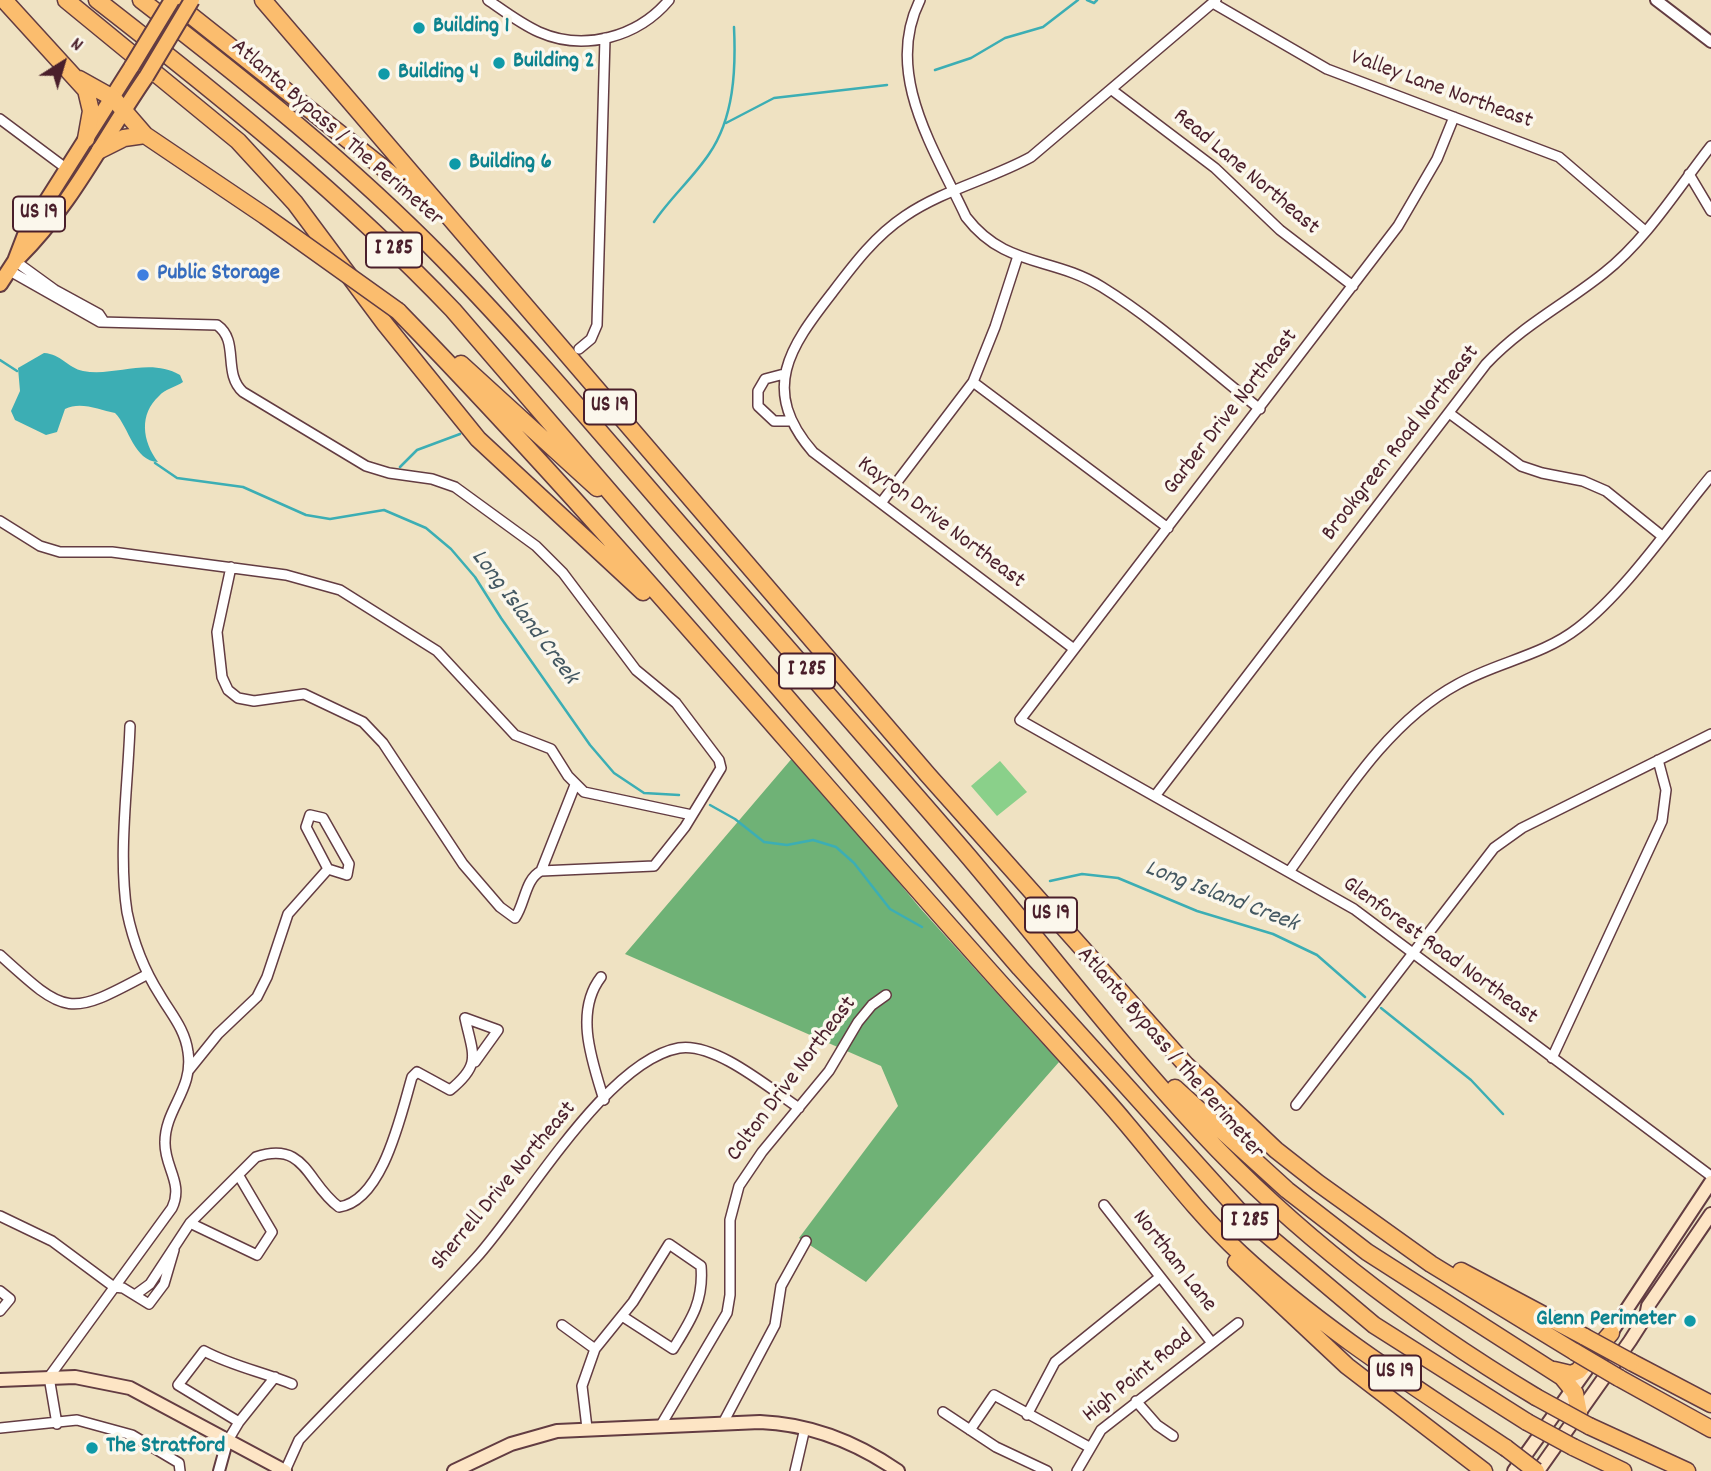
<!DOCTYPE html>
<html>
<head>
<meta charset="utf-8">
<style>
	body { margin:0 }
	#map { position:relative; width:1711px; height:1471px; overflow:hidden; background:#efe2c2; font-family:Dekko,sans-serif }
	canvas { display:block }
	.north { position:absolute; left:28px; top:28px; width:70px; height:70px; -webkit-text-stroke:5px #fbf7ec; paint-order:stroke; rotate:37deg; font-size:19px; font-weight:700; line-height:28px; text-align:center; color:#4a1f2b }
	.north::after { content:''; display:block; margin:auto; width:24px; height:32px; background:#4a1f2b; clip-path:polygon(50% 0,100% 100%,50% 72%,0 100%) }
</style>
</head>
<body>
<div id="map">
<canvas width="1711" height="1471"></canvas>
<div class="north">N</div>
</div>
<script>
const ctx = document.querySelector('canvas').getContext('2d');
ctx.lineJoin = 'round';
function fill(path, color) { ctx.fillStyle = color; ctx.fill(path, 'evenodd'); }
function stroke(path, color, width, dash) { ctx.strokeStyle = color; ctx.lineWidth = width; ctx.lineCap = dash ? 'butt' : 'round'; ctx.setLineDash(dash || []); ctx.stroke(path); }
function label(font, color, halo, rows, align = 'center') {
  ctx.font = font + ' Dekko,sans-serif'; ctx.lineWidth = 7; ctx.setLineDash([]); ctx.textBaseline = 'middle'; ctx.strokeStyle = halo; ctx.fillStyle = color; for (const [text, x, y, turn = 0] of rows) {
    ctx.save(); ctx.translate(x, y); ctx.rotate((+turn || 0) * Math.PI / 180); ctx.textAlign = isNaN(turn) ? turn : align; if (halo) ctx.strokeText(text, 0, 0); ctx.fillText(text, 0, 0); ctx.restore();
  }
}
const green = new Path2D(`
	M1000,761L1027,792L997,816L971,786Z`);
const forest = new Path2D(`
	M794,756L920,908L1059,1062L866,1282L799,1238L898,1106L881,1066L625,954Z`);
const water = new Path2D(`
	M44,353C61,354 68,368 83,371C115,377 149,357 180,375L183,382C176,387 165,389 159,396C139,414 142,441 158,462C134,461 129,427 115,413C99,410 81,401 65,409L57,432L46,435L15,420L11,411L20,391L18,368Z`);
const stream = new Path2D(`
	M1087,0L1094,3L1097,0
	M935,70L971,58L1005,38L1043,27L1078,0
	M726,123L774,98L887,85
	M654,222C670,198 693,178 709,154C734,118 736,70 734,27
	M0,360L17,371
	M155,463L177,478L243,487L306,515L330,519L384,510L426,528L451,549L475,577L501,618L590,745L614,773L644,793L679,795
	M400,467L417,450L460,434
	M710,805L735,819L764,842L787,845L813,840L836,847L854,863L890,909L922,927
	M1050,881L1082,874L1118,878L1197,911L1273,934L1317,955L1365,997
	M1381,1008L1471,1080L1503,1114`);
const minor = new Path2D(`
	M488,0C504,11 521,24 539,32C584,52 638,37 669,0
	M920,0C883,74 935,150 966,217C1005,268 1052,256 1102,287C1157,321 1208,368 1260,409
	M1213,3L1327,69L1559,157L1645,231
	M1112,90L1215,168L1280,230L1353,286
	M1454,117L1437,159L1398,226L1020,720L1354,909L1711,1176
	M0,119L67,169
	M1689,174L1711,211
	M15,261L55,290L99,314L103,320
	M10,271L100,322L217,325C240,341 222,373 243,392L366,466L389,473L432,479L455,487L536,546L563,573L636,670L676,703L719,760L721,768L685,827L654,866L541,871
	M579,349L591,339L597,325L605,38
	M784,374L765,379L758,391V406L774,421H791
	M973,382L1168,528
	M1449,413L1521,466L1542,473L1583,481L1606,491L1662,536
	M881,503L973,382L995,327L1018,256
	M0,521L40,546L60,552H112L286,575L340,590L437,651L515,735L551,749L568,776L584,792L692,815
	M231,567L217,632L222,677L228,690L238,698L254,701L304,694L363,722L383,743L463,864L500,907L515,918C525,904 525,879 541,871L575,785
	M1074,649L813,452C759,390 790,347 832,293C854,264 875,236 905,216C943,190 991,179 1031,157L1216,0
	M1155,796L1486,364C1523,325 1564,305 1604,273C1647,239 1678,188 1711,146
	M1289,872C1337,806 1384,724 1458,684C1497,662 1542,656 1578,628C1626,591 1671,524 1711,476
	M0,955C67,1016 68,1017 148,974
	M601,977C574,1012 592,1061 604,1100
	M465,1018L498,1030L475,1062
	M1552,1058L1662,821L1666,790L1658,760
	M189,1070L218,1034L257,997L267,977L288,914L328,869L306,827L310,815L323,818L349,864L347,875L328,869
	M1296,1105L1494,848L1522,828L1711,734
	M1104,1205L1212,1343
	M0,1216L52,1241L114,1287L123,1288L149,1304L164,1284L174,1250
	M190,1223L257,1255L272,1232L239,1176
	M0,1291L10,1299L0,1311
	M135,1295L150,1284L190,1223L256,1157C306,1140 307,1184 339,1207C383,1201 401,1114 412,1077L417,1072L450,1090C482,1064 473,1055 465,1018
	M562,1325L595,1349
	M1136,1401L1157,1425L1173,1436
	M943,1412L996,1447L1047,1471
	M1027,1415L1055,1362L1160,1277
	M239,1422L178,1385L204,1351C232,1366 263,1372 292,1384
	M723,1423L775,1325L781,1286L806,1241
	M57,1424L49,1377L172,1208C184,1183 164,1167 165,1142C165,1109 194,1089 188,1052C185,1029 171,1014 160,995C144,970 133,941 127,912C118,854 128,785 130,726
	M661,1425L727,1313L730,1295V1220L739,1186L762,1152L829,1071L858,1022L872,1005L886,995
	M0,1428L77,1420L132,1435L179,1463L180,1471
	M587,1428L582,1386L595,1349L633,1302L669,1244L701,1266C704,1301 691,1320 673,1349L622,1316
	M970,1430L994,1395L1089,1447
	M227,1442L239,1422L275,1377
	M285,1471L299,1440C357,1378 419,1321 476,1258C526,1203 606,1061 679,1048C715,1042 769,1088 799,1108
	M795,1471L805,1428
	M1077,1471L1101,1430L1238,1323`);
const tertiary = new Path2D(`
	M1656,0L1711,42
	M219,1471L227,1442`);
const secondary = new Path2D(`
	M1607,1339L1711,1182
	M0,1380L75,1377L130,1388L285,1471
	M454,1471L511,1444L557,1431L760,1422C811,1424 856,1442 898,1471
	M1514,1471L1589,1366
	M1538,1471L1630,1341L1646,1316L1648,1306L1711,1214`);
const primary = new Path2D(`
	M19,257C71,206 105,136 146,77
	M0,284L15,261L25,235L132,66`);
const motorway = new Path2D(`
	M4,0L86,90L91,111L86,139
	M66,0L238,141L295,203L385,324L478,439L643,592
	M97,0C222,97 343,195 453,310L1020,968L1240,1212L1374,1325L1527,1422
	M141,0C246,81 350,164 443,259C527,345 604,437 682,527C776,635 870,742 963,850C1043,944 1117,1042 1201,1132C1299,1237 1413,1323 1536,1397
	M263,0L928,775L1186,1065L1276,1150L1318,1183L1431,1264L1575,1352
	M174,2L425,201
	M79,79L113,98L145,135L265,216
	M100,150L124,138L145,135
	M398,311C625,544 831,798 1050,1038C1075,1066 1101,1093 1125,1122C1163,1167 1198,1214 1241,1254C1322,1329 1415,1387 1506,1448
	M461,364L597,488
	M1175,1088L1287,1190L1367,1252L1562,1377L1575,1393L1579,1413
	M1236,1262L1347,1366L1484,1471
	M1461,1271L1585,1337
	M1631,1362L1711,1404
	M1554,1370L1571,1374L1578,1371L1611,1333
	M1619,1378L1711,1429
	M1589,1426L1687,1471
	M1573,1447L1623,1471`);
const primaryBridge = new Path2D(`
	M132,66L172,0
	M146,77L192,0`);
const motorwayBridge = new Path2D(`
	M265,216L398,311
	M1585,1337L1631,1362
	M1575,1352L1619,1378
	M1536,1397L1589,1426
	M1527,1422L1573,1447
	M1506,1448L1536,1471`);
const markers = [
	[419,28,7,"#0f9aa8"],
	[499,63,7,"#0f9aa8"],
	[384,74,7,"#0f9aa8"],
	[455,164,7,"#0f9aa8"],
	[143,275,7,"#3f7fe0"],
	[1690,1321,7,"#0f9aa8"],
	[92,1448,7,"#0f9aa8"]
];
const shields = [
	[39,214,52],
	[394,250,56],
	[610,407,52],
	[807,671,56],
	[1051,915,52],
	[1250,1222,56],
	[1395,1373,52]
];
const shieldNames = [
	["US 19",39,214],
	["I 285",394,250],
	["US 19",610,407],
	["I 285",807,671],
	["US 19",1051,915],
	["I 285",1250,1222],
	["US 19",1395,1373]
];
const cultureNames = [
	["Building 1",433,28],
	["Building 2",513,63],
	["Building 4",398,74],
	["Building 6",469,164],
	["Glenn Perimeter",1676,1321,"right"],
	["The Stratford",106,1448]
];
const streetNames = [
	["Valley Lane Northeast",1441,91,20],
	["Atlanta Bypass / The Perimeter",336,134,41],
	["Read Lane Northeast",1245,173,40],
	["Garber Drive Northeast",1232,413,-52],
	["Brookgreen Road Northeast",1402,444,-52],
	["Kayron Drive Northeast",940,524,37],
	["Glenforest Road Northeast",1439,952,36],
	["Atlanta Bypass / The Perimeter",1169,1054,49],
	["Colton Drive Northeast",793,1080,-53],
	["Sherrell Drive Northeast",505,1187,-50],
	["Northam Lane",1173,1262,52],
	["High Point Road",1139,1377,-39]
];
const shopNames = [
	["Public Storage",157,275]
];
const waterNames = [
	["Long Island Creek",523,618,53],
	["Long Island Creek",1221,898,21]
];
fill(green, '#8ad08a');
fill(forest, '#6fb276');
fill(water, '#3caeb4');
stroke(stream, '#3caeb4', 2.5);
stroke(minor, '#633c42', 12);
stroke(tertiary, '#633c42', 14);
stroke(secondary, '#633c42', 16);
stroke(primary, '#633c42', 18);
stroke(motorway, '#633c42', 19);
stroke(minor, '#fff', 9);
stroke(tertiary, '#fff', 10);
stroke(secondary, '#fde5c5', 12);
stroke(primary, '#fbbd6e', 14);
stroke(motorway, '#fbbd6e', 16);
stroke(primaryBridge, '#633c42', 18, []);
stroke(motorwayBridge, '#633c42', 19, []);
stroke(primaryBridge, '#fbbd6e', 14);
stroke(motorwayBridge, '#fbbd6e', 16);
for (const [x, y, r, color] of markers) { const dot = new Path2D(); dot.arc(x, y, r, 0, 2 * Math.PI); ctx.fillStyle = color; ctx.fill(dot); stroke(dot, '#fbf7ec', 2.5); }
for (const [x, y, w] of shields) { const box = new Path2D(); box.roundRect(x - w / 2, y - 17.5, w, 35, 5); ctx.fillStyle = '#fbf7ec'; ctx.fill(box); stroke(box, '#4a1f2b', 2); }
label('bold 21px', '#4a1f2b', null, shieldNames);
label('bold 23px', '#0d838f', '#fbf7ec', cultureNames, 'left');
label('23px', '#4a1f2b', '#fbf7ec', streetNames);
label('bold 23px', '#366cbe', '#fbf7ec', shopNames, 'left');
label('italic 24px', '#445862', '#fbf7ec', waterNames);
</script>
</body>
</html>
